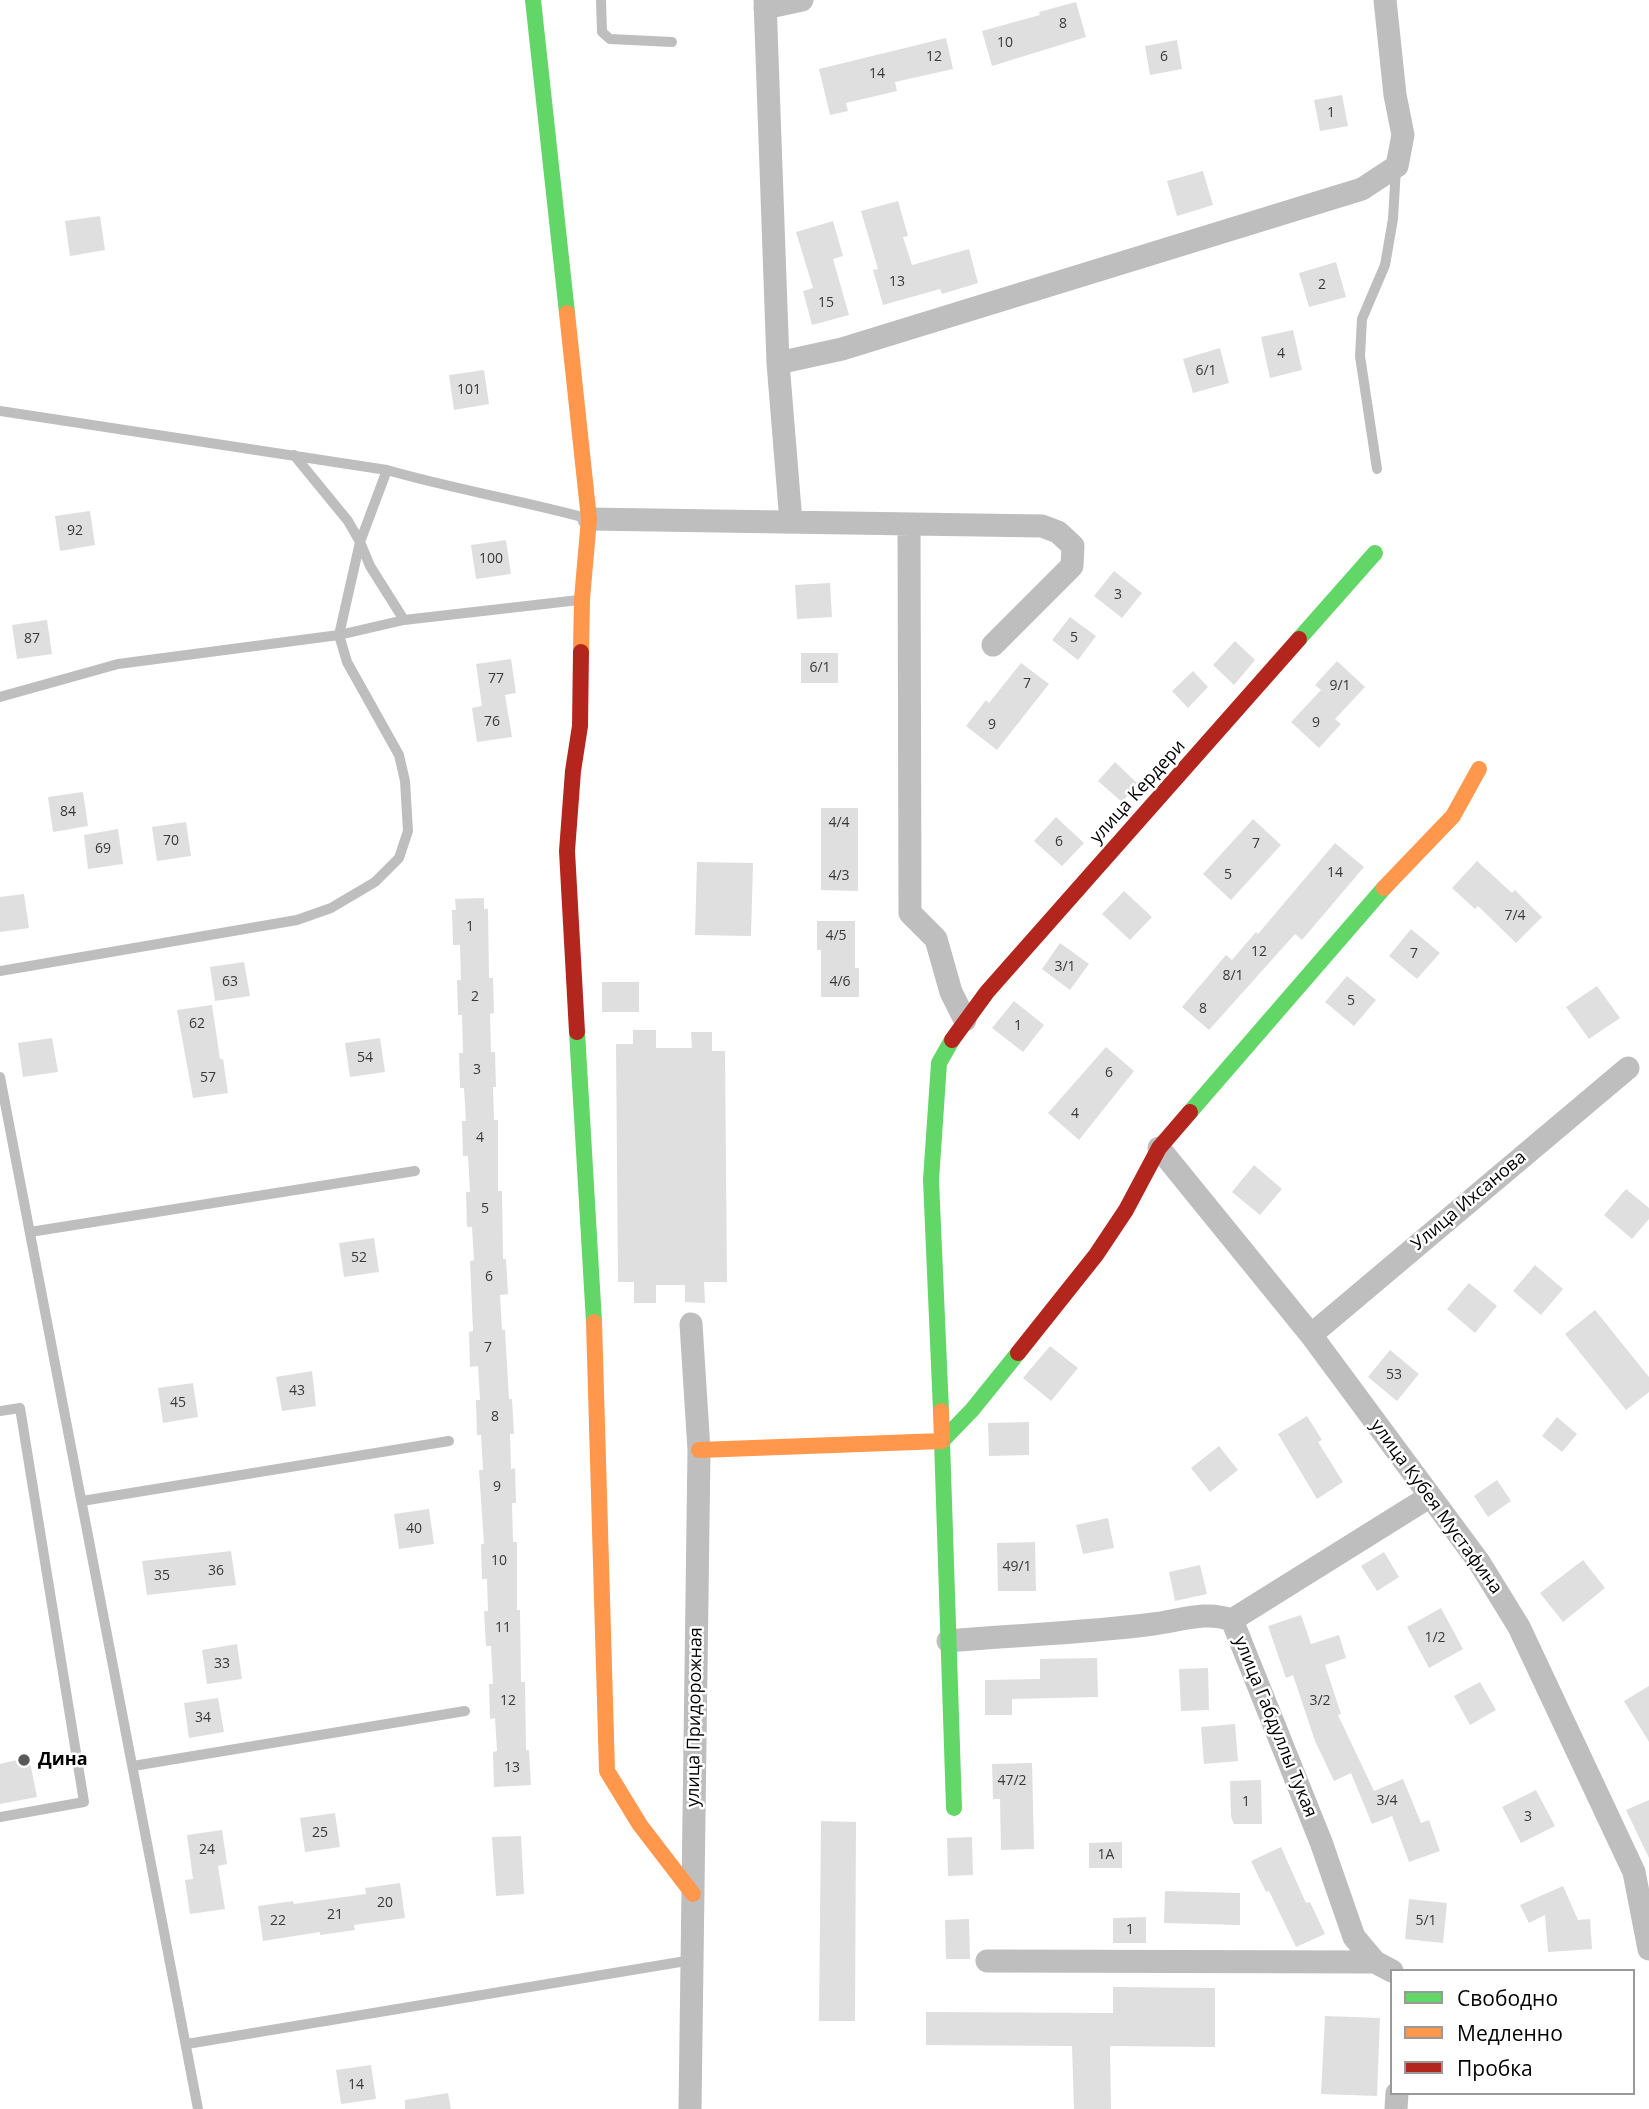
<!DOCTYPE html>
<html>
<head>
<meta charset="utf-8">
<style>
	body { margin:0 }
	#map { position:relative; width:1649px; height:2109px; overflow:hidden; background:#fff; font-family:"Open Sans",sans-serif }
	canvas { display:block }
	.legend { position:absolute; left:1390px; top:1969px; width:245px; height:126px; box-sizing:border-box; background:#fff; border:2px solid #999; margin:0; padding:9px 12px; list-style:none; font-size:21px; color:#000 }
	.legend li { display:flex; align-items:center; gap:14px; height:35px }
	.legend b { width:35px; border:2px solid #999 }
</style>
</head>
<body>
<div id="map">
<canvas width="1649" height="2109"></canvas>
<ul class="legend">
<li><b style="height:9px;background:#63d668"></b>Свободно</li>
<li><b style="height:9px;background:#ff974d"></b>Медленно</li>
<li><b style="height:9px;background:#b3261e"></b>Пробка</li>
</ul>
</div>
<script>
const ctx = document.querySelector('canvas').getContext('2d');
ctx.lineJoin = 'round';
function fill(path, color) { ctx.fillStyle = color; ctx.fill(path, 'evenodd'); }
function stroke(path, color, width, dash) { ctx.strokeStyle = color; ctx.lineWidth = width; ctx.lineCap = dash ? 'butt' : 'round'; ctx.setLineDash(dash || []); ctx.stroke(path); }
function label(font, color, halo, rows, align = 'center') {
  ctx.font = font + ' "Open Sans",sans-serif'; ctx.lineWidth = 5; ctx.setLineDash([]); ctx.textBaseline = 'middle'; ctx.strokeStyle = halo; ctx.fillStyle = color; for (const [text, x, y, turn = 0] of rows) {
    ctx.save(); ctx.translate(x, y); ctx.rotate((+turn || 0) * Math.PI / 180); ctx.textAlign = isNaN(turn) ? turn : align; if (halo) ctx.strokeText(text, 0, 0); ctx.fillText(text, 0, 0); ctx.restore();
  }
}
const building = new Path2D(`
	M1076,2L1086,37L992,66L982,31L1040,15L1039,12Z
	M946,38L953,69L895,82L897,91L846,103L848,111L830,115L819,69Z
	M1177,40L1182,69L1150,75L1145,46Z
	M1342,95L1348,126L1320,131L1314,100Z
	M1203,171L1213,205L1177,216L1167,181Z
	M898,201L908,236L903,237L912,265L969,249L978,283L942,294L940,289L883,305L873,270L878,269L861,211Z
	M100,216L105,250L70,256L65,221Z
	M833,221L843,256L833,259L849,315L812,325L803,291L813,288L796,232Z
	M1336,262L1346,297L1309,307L1299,273Z
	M1293,330L1302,370L1270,378L1261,337Z
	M1220,348L1229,383L1193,393L1183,359Z
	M484,370L489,404L454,410L449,375Z
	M90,511L95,545L60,551L55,516Z
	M506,540L511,574L476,579L471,545Z
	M1114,571L1142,593L1122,618L1094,596Z
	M830,583L832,617L797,619L795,585Z
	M1070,617L1096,636L1078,660L1052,640Z
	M47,620L52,654L17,659L12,625Z
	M1235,641L1255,660L1234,685L1213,665Z
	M801,653H838V683H801Z
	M511,659L516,693L505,695L512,737L477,742L472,708L482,706L476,664Z
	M1337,661L1365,687L1335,719L1341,724L1319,748L1291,722L1321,690L1315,685Z
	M1021,663L1049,684L997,750L966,726L986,700L989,703Z
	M1193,671L1208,687L1188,708L1172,691Z
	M1115,762L1138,784L1122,802L1098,781Z
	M83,792L88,826L53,832L48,797Z
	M821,808H858V891L821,890Z
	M1056,817L1084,843L1062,866L1034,841Z
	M1253,819L1281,845L1231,900L1203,874Z
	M186,822L191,856L157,861L152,827Z
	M118,829L123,864L88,869L84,835Z
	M1335,843L1364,867L1302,940L1295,934L1209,1030L1182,1007L1226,955L1232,960L1256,932L1258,934Z
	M1477,861L1512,893L1515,890L1542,917L1516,943L1478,906L1475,909L1452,888Z
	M697,862L753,863L751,936L695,935Z
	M1124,891L1152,917L1130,940L1102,914Z
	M24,894L29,928L0,932V897Z
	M484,898V909H488L489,978H493L494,1013L490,1014L491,1052H495L496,1087H493L494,1120H498V1191H502L503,1259H506L508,1294L500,1295L502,1330H505L509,1399H512L514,1434H510L511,1469L515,1468L516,1503H512L513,1542H517V1610H520L521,1682H525L526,1750H529L531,1785L494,1787L493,1752L497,1751L495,1718L490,1719L489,1684H493L491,1646H486L484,1611H488L487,1579H482L481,1544H484L479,1470H483L481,1435H477L476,1400H480L478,1366L470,1367L469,1332L473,1331L470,1261L474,1260L472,1227H467L466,1192H470L468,1156H463L462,1121H466L464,1088H460L459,1053H463L462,1015H458L457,980H461L460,945H453L452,910H456L455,899Z
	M817,921H855V968H859V997H821V950H817Z
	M1411,929L1440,953L1417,979L1389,956Z
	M1060,943L1089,964L1070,990L1042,969Z
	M244,962L250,996L215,1001L210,967Z
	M1347,976L1376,1000L1354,1026L1325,1002Z
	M602,982H639V1012H602Z
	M1597,986L1620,1018L1589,1039L1566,1007Z
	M1014,1001L1044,1025L1023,1052L992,1028Z
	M212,1005L220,1059H223L228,1093L193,1098L177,1010Z
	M633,1030H656V1048H692L691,1032H712V1051H725L727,1282H704L705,1303L685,1302V1285H656V1303H634V1282H618L616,1044H633Z
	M52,1038L58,1072L23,1077L18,1043Z
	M380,1038L385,1072L350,1077L345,1043Z
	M1106,1047L1134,1071L1079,1140L1048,1113Z
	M1254,1165L1282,1189L1260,1215L1232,1192Z
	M1626,1189L1649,1208V1219L1632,1239L1604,1215Z
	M374,1238L379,1272L344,1277L339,1243Z
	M1535,1265L1563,1289L1541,1315L1513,1291Z
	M1469,1283L1497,1306L1475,1333L1447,1309Z
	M1595,1310L1649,1377V1392L1626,1410L1565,1334Z
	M1050,1346L1078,1368L1051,1401L1023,1378Z
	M1390,1350L1419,1374L1397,1401L1368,1377Z
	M312,1371L316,1406L282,1411L276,1377Z
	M193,1383L198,1417L163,1423L158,1388Z
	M1307,1416L1322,1440L1318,1442L1343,1482L1317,1499L1278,1434Z
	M1557,1417L1577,1434L1562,1452L1542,1436Z
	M1029,1422V1455L989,1456L988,1423Z
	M1219,1446L1238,1470L1210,1492L1191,1468Z
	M1497,1480L1511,1501L1488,1517L1474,1496Z
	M429,1509L434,1544L399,1549L394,1514Z
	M1108,1518L1114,1548L1083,1554L1076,1525Z
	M1035,1542L1036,1591H998L997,1543Z
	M231,1551L236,1585L147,1595L142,1561Z
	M1384,1552L1399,1577L1377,1591L1361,1566Z
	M1583,1560L1605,1588L1563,1622L1540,1593Z
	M1200,1565L1207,1594L1175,1601L1169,1572Z
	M1441,1608L1463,1649L1429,1668L1407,1627Z
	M1301,1615L1311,1644L1339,1635L1346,1658L1325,1665L1341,1714L1338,1715L1374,1791L1403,1779L1421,1823L1429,1820L1440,1851L1409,1862L1392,1816L1372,1824L1351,1773L1334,1781L1315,1741L1293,1675L1286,1678L1268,1626Z
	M237,1644L242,1679L207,1684L202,1650Z
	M1097,1658L1098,1697L1012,1699V1715H985V1680L1040,1679V1659Z
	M1208,1668L1209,1710L1181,1711L1179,1669Z
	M1480,1682L1496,1710L1470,1725L1454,1696Z
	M1649,1686V1742L1624,1701Z
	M218,1698L224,1732L189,1738L184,1703Z
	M1235,1724L1238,1761L1204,1764L1201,1727Z
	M29,1757L37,1797L0,1804V1764Z
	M1032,1763L1034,1849L1001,1850L1000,1799H993L992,1764Z
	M1261,1780L1262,1824H1234L1231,1817L1230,1781Z
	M1536,1790L1555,1826L1521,1843L1502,1807Z
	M1649,1800V1858L1626,1810Z
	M335,1813L340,1847L305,1852L300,1818Z
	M821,1821L856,1822L855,2021H819Z
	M222,1830L227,1864L218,1866L225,1909L190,1914L185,1880L193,1879L187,1835Z
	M521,1836L524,1894L496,1896L492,1837Z
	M972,1837L973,1875L948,1876L947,1838Z
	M1122,1842V1868H1089V1843Z
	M1281,1847L1306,1903L1310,1902L1325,1934L1296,1947L1269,1891L1266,1892L1251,1861Z
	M400,1883L405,1918L354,1925L355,1930L320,1935V1932L263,1941L258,1906L293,1901L294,1904L366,1894L365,1888Z
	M1563,1886L1578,1920L1590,1919L1592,1949L1548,1952L1545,1915L1529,1923L1520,1905Z
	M1165,1891L1240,1893V1925L1164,1923Z
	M1409,1899L1447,1903L1443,1943L1405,1939Z
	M1146,1917V1943H1113V1918Z
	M969,1919L970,1959H946L945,1920Z
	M1113,1987L1215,1988V2047L1110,2046L1111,2109H1074L1072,2046L926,2045V2012L1113,2013Z
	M1325,2016L1380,2018L1377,2096L1321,2094Z
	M371,2065L376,2099L341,2104L336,2070Z
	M448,2093L451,2109H405V2100Z`);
const lane = new Path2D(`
	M601,0L602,32L610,39L672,42
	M0,411L387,470C453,489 520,500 586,518
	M294,455L348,521L360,542L370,566L404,620
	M1377,469L1360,356L1362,319L1385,265L1393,219L1396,168
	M0,697L118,664L339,635L404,620L579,600
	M0,971L297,920L331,908L375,882L399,858L408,831L405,781L399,755L347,662L339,635L360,542L387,470
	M0,1077L198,2109
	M30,1232L415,1171
	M0,1411L20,1408L84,1802L0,1817
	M82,1501L449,1441
	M133,1766L465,1711
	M187,2044L692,1960`);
const street = new Path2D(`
	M765,0L778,363L791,522
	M765,8L802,0
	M778,363L842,349L1362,189L1397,166L1403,135L1395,95L1385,0
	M589,519L1042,526L1058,532L1073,546L1072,566L993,645
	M909,524L910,913L936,939L951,992L965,1020
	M1159,1148L1311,1335L1479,1562L1519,1627L1634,1872L1649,1949
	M1311,1335L1628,1068
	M1232,1620L1429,1497
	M948,1641C1016,1635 1085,1633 1153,1624C1181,1621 1204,1610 1232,1620L1321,1842L1354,1937L1375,1962L1392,1971
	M987,1961L1375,1962
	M690,2109L699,1450L691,1324
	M1396,2109L1397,2093`);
const fast = new Path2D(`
	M533,0L567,313
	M1299,639L1375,553
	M577,1032L594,1322
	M1190,1112L1384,888
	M941,1411L931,1180L939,1063L952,1040
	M954,1808L942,1441L972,1410L1018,1353`);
const slow = new Path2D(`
	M567,313L589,519L582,599L581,652
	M1384,888L1453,816L1479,769
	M594,1322L607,1771L640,1825L693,1894
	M699,1450L942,1441L941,1411`);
const jam = new Path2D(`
	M577,1032L567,851L573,771L580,726L581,652
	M952,1040L987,992L1299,639
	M1018,1353L1096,1255L1126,1210L1159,1148L1190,1112`);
const markers = [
	[24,1760,7,"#595959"]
];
const numberNames = [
	["8",1063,24],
	["10",1005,43],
	["12",934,57],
	["6",1164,57],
	["14",877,74],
	["1",1331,113],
	["13",897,282],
	["2",1322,285],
	["15",826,303],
	["4",1281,354],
	["6/1",1206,371],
	["101",469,390],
	["92",75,531],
	["100",491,559],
	["3",1118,595],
	["5",1074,638],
	["87",32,639],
	["6/1",820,668],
	["77",496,679],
	["7",1027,684],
	["9/1",1340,686],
	["76",492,722],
	["9",1316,723],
	["9",992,725],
	["84",68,812],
	["4/4",839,823],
	["70",171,841],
	["6",1059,842],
	["7",1256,844],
	["69",103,849],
	["14",1335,873],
	["5",1228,875],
	["4/3",839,876],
	["7/4",1515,916],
	["1",470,927],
	["4/5",836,936],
	["12",1259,952],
	["7",1414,954],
	["3/1",1065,967],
	["8/1",1233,976],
	["63",230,982],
	["4/6",840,982],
	["2",475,997],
	["5",1351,1001],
	["8",1203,1009],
	["62",197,1024],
	["1",1018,1026],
	["54",365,1058],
	["3",477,1070],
	["6",1109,1073],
	["57",208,1078],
	["4",1075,1114],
	["4",480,1138],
	["5",485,1209],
	["52",359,1258],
	["6",489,1277],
	["7",488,1348],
	["53",1394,1375],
	["43",297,1391],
	["45",178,1403],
	["8",495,1417],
	["9",497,1487],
	["40",414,1529],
	["10",499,1561],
	["49/1",1017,1567],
	["36",216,1571],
	["35",162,1576],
	["11",503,1628],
	["1/2",1435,1638],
	["33",222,1664],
	["12",508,1701],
	["3/2",1320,1701],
	["34",203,1718],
	["13",512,1768],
	["47/2",1012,1781],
	["3/4",1387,1801],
	["1",1246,1802],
	["3",1528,1817],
	["25",320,1833],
	["24",207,1850],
	["1А",1106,1855],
	["20",385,1903],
	["21",335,1915],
	["22",278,1921],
	["5/1",1426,1921],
	["1",1130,1930],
	["14",356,2085]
];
const streetNames = [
	["улица Кердери",1138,792,-48],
	["Улица Ихсанова",1469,1201,-40],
	["улица Кубея Мустафина",1436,1507,54],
	["улица Придорожная",695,1717,-89],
	["улица Габдуллы Тукая",1275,1727,68]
];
const poiNames = [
	["Дина",38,1760]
];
fill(building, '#dfdfdf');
stroke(lane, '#bebebe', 10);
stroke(street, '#bebebe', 23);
stroke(fast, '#63d668', 16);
stroke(slow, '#ff974d', 16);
stroke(jam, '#b3261e', 16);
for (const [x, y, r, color] of markers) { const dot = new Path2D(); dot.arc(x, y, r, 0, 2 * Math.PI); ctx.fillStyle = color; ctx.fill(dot); stroke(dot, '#fff', 2.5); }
label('14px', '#383838', null, numberNames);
label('18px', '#000', '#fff', streetNames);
label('bold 18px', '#000', '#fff', poiNames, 'left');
</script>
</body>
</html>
